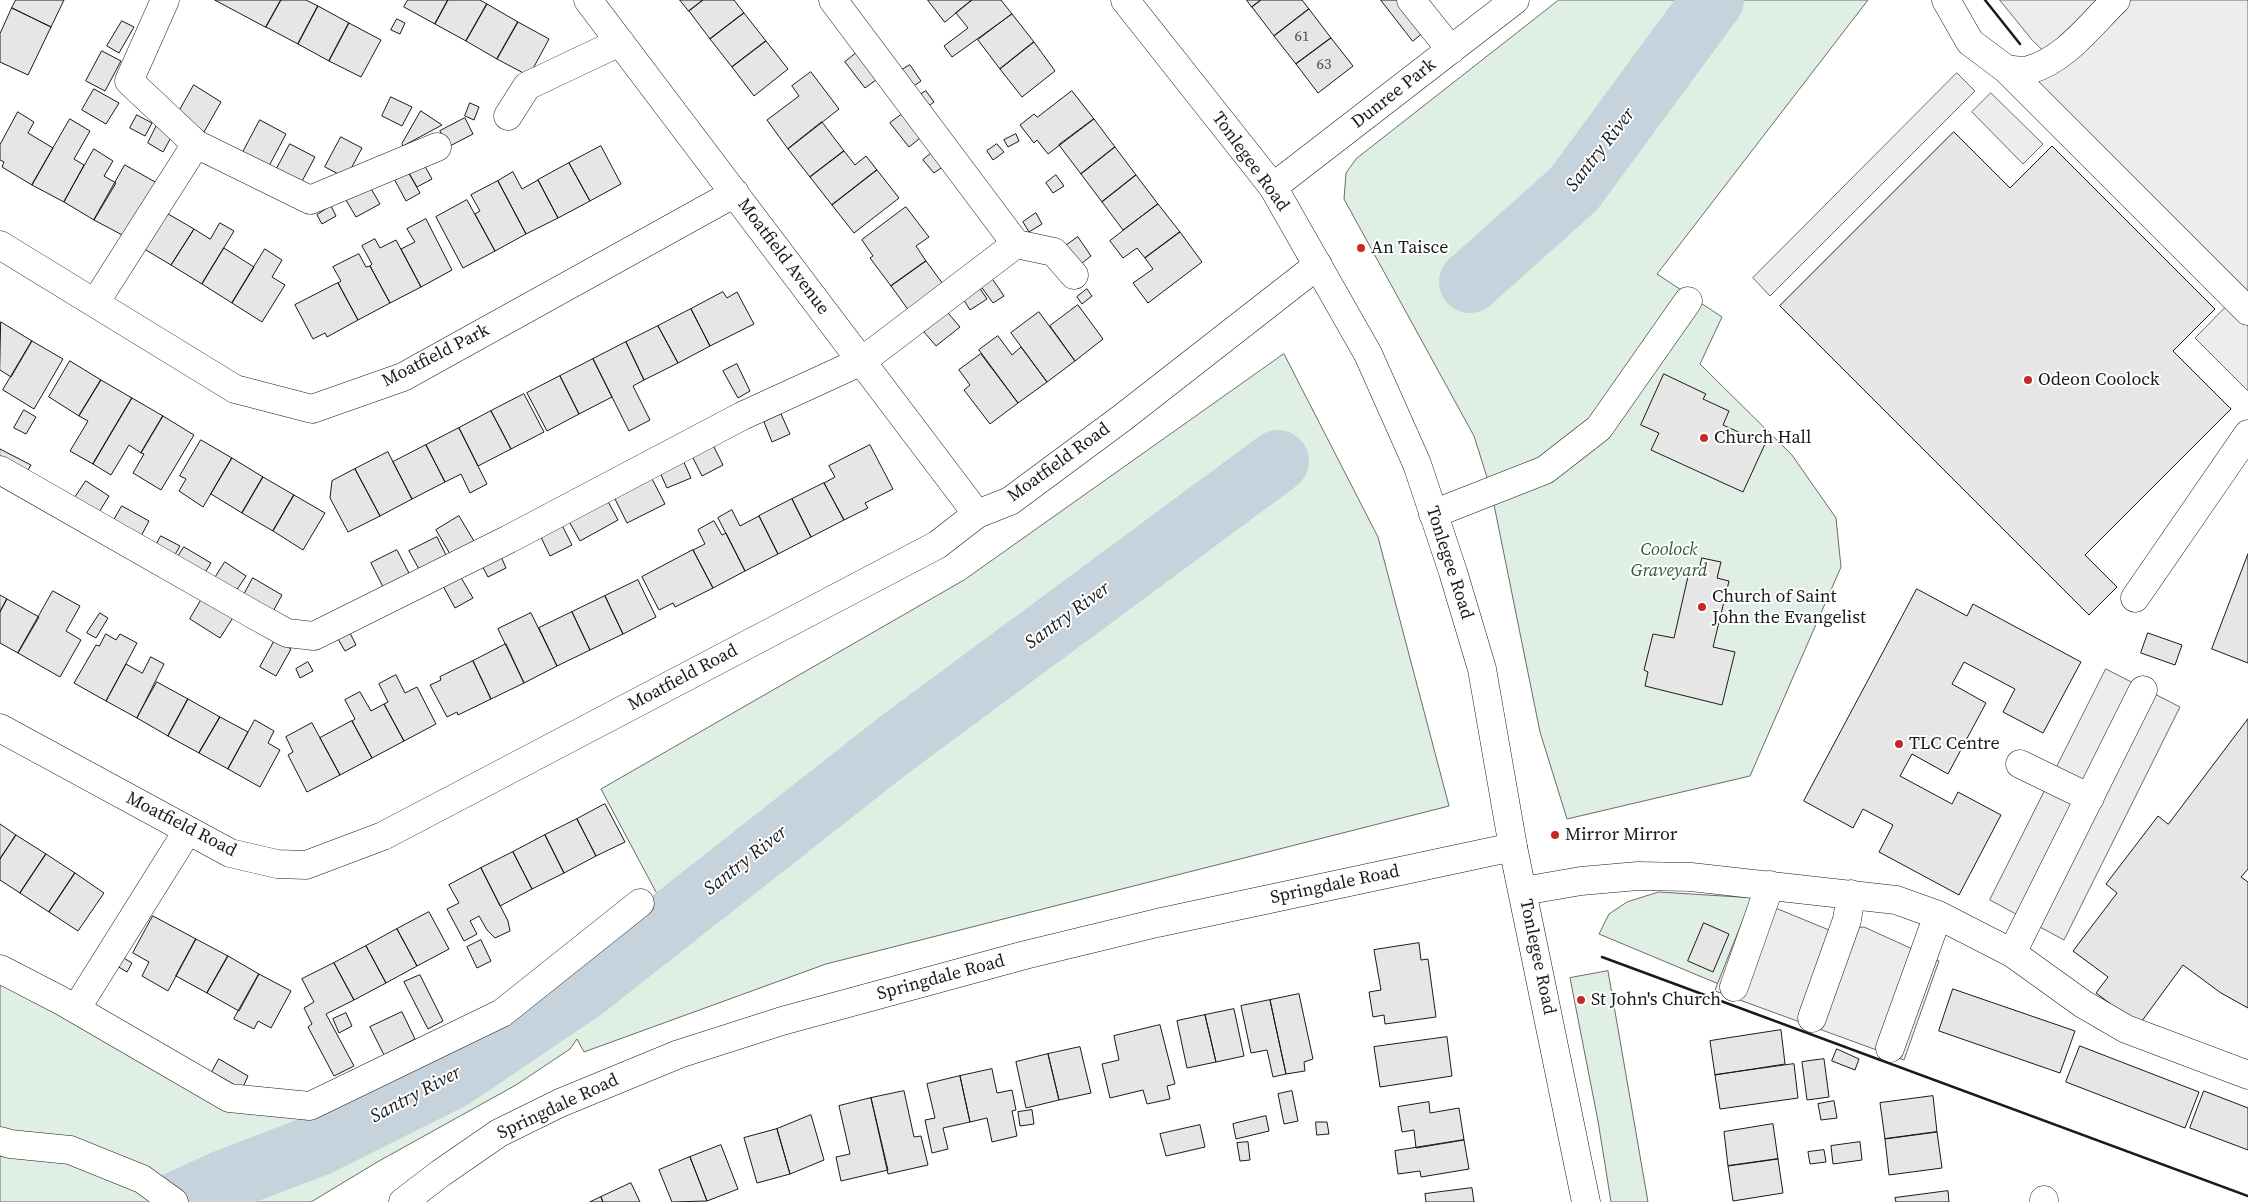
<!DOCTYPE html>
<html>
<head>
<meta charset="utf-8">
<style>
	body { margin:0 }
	canvas { display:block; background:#fff }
</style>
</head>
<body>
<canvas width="2248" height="1202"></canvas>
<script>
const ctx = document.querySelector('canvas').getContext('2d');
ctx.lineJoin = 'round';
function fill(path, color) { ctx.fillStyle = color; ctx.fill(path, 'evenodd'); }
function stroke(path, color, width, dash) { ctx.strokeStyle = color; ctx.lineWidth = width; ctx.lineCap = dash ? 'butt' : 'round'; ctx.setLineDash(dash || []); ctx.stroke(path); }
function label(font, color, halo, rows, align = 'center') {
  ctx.font = font + ' "Source Serif 4",serif'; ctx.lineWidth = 4; ctx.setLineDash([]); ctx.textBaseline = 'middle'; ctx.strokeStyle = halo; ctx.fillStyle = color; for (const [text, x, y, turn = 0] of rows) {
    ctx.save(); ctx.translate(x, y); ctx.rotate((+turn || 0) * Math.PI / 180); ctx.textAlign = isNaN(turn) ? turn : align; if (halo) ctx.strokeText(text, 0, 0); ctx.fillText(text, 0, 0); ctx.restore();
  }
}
const green = new Path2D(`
	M1559,0H1868L1657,274L1722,317L1700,364L1792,455L1836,518L1841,567L1750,776L1567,819L1540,732L1491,490L1474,436L1344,199L1346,173L1356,159Z
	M1284,354L1378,537L1449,806L826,964L584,1052L577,1039L570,1049L516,1085L379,1161L311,1202H0V972L252,1097L300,1110L306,1124L478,1037L554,990L542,964L664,907L601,789L964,580Z
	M1659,892L1755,898L1721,985L1599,934L1609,914L1627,902Z
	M1608,971L1648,1202H1611L1598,1121L1570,978Z`);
const parking = new Path2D(`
	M2000,0H2248V391L2195,338L2242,290L2035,82L2055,62L2033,41Z
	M1957,73L1975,91L1770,296L1753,278Z
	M1991,93L2043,144L2023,164L1972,112Z
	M2106,669L2180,707L2064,940L1990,900Z
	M1748,908L1778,909L1829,930L1864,927L1939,961L1904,1060L1715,991Z`);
const river = new Path2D(`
	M1470,282L1574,189L1713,0
	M178,1202L224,1181L318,1145L452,1078L585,988L894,745L1278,461`);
const building = new Path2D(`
	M16,0H64L51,27L12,8Z
	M215,0H281L266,27Z
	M281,0H306L318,6L298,44L266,27Z
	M408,0H448L435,24L404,7Z
	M448,0H480L487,4L466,41L435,24Z
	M680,0H703L689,11Z
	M703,0H734L744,13L710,39L689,11Z
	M928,0H972L945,22Z
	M972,0H1001L1012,14L952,57L944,46L968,28L956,13Z
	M1247,0H1261L1252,7Z
	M1261,0H1302L1309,9L1274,36L1252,7Z
	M1381,0H1398L1424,32L1413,41Z
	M487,4L518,22L497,59L466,41Z
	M318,6L349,23L329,61L298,44Z
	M12,8L51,27L28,75L0,62V34Z
	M1309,9L1331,38L1296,64L1274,36Z
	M744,13L766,41L732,67L710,39Z
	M1012,14L1034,42L1000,69L978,40Z
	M397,19L405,23L400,34L391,30Z
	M122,21L134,27L119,53L107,46Z
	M518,22L549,39L529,76L497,59Z
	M349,23L381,40L361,77L329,61Z
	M1331,38L1353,66L1318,93L1296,64Z
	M766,41L788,69L754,96L732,67Z
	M1034,42L1055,71L1022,97L1000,69Z
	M860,50L880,77L865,88L845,62Z
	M102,51L121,61L105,91L86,81Z
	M910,65L921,81L911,88L900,71Z
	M811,72L839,109L788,149L767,120L799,96L792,86Z
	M194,85L221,102L204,132L177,115Z
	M94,89L119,103L106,124L82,110Z
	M926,91L934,102L926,108L917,97Z
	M1072,91L1094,119L1048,154L1037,140L1034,143L1020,125L1034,114L1037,117Z
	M391,97L412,107L402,126L382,116Z
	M470,103L479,107L474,120L465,116Z
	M421,111L442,125L403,146L402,144Z
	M18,112L34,122L28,133L53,148L32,185L2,167L4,162L0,160V145Z
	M905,112L924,135L909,147L890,123Z
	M137,115L152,123L145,136L130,128Z
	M465,118L473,134L448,147L440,131Z
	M70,119L90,131L74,159L84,165L64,202L32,185Z
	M1094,119L1115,147L1081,174L1059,145Z
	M260,120L286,134L269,166L243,152Z
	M822,122L844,151L810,177L788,149Z
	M157,125L173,134L163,152L148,143Z
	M1954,132L2010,188L2052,146L2215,309L2173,351L2231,409L2085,555L2117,587L2089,615L1780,306Z
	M1016,134L1019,141L1008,147L1004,140Z
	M341,137L362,148L346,178L325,167Z
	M290,144L315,157L300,185L275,172Z
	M997,144L1004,152L993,160L987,151Z
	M601,146L621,184L590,201L569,163Z
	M1115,147L1136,175L1102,202L1081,174Z
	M94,149L113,161L104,176L116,183L94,220L64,202Z
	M844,151L855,165L866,156L877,170L832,205L810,177Z
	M934,151L945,165L934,173L923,160Z
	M421,159L432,179L417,187L406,168Z
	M569,163L590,201L558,218L538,180Z
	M125,165L157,183L126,237L94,220Z
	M406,168L420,193L406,201L392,175Z
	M877,170L899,198L854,233L832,205Z
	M513,172L522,189L538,180L558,218L526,234L498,181Z
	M1056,175L1064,186L1053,193L1046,183Z
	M1136,175L1158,204L1123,230L1102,202Z
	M498,181L526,234L495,251L475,214L480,211L471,195Z
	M370,187L380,204L356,217L346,200Z
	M467,200L495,251L463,268L436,217Z
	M1158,204L1180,232L1145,258L1137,248L1123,258L1110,241Z
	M331,206L336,216L322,224L317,215Z
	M906,207L929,237L916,246L926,261L891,286L870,258L873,256L862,240Z
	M163,211L194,229L171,265L141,247Z
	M1036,213L1042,224L1029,232L1023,222Z
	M426,219L452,270L421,287L401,249L415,242L407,229Z
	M220,223L234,231L202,284L171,265L194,229L210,239Z
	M1180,232L1202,262L1148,303L1133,283L1153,269L1145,258Z
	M1078,237L1091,256L1077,267L1064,247Z
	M375,239L380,248L396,240L421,287L390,303L370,266L372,264L362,246Z
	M224,248L254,267L232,303L202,284Z
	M265,249L282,260L272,277L285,285L262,322L232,303Z
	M359,254L366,267L370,266L390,303L358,320L338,283L341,281L333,267Z
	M926,261L946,288L912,315L891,286Z
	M991,277L1004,296L993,303L980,285Z
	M338,283L358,320L327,337L325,333L313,339L295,305Z
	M979,287L987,299L970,310L962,297Z
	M1087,289L1092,296L1082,304L1077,297Z
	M723,292L727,298L737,292L754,324L710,346L691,309Z
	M1078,305L1103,339L1075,361L1050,326Z
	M691,309L710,346L678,363L658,326Z
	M1039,312L1075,361L1047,382L1011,333Z
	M948,313L960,327L936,346L924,332Z
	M1,322L32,341L11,377L0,370Z
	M658,326L678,363L644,380L626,342Z
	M998,336L1012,355L1021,347L1047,382L1018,403L979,350Z
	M32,341L63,359L34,409L3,390Z
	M626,342L644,380L633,386L650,420L629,431L593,359Z
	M981,354L1018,403L990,424L964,390L970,385L959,370Z
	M593,359L612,397L579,414L560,376Z
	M70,361L101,380L79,416L49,397Z
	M737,364L750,391L738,398L723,371Z
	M1664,374L1706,394L1703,399L1729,411L1723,425L1765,444L1743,492L1651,450L1659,433L1641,425Z
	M560,376L579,414L547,431L527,393Z
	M101,380L132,398L93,464L70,451L88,421L79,416Z
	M524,394L544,432L511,449L491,411Z
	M132,398L163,416L141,453L129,445L111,475L93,464Z
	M24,410L36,417L26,434L14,428Z
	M491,411L511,449L478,466L459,428Z
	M781,414L790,434L772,442L764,422Z
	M163,416L194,435L161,490L133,473L144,454L141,453Z
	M459,428L487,484L470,493L461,474L445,482L426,445Z
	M201,440L232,458L203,507L179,491L186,479L180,476Z
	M712,443L723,465L702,476L691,454Z
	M426,445L445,482L412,499L393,462Z
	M870,445L893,489L865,503L868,508L844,520L824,483L835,477L829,466Z
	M0,449L31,465L25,475L0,463Z
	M388,452L412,499L380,516L355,469Z
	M232,458L263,477L242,513L211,494Z
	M682,458L691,478L667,488L658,468Z
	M355,469L380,516L348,532L330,498L332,481Z
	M650,475L665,504L627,523L613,495Z
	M263,477L294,495L273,531L242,513Z
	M86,481L109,496L96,517L72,502Z
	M824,483L844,520L811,537L792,499Z
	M604,494L618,520L580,541L566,516Z
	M294,495L325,513L303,550L273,531Z
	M792,499L811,537L778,554L759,516Z
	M122,506L149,521L138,542L110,527Z
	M732,510L740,526L759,516L778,554L745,571L718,518Z
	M459,516L474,541L450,554L436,530Z
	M560,521L572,545L550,556L539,533Z
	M714,521L722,535L726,533L745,571L713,588L693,550L705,544L698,530Z
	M161,536L180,546L172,560L154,549Z
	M437,537L447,557L420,571L409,551Z
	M184,547L211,563L201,579L174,563Z
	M397,550L410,575L384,589L371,563Z
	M693,550L713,588L675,607L673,603L659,610L642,577Z
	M499,552L506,568L488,577L480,562Z
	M2248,554V663L2212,649Z
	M1702,558L1721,562L1717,578L1729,581L1713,647L1735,652L1722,705L1645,686L1648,672L1644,670L1653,634L1674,638L1689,572L1698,574Z
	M225,562L246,576L234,594L213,581Z
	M460,576L473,598L455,608L443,586Z
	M253,578L282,595L270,617L241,600Z
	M638,580L656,617L623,634L605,596Z
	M1917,589L1967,616L1973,604L2081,662L2043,733L2003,712L2015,689L1964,662L1952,684L1986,703L1948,774L1912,754L1900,776L1952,804L1958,792L2001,815L1959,895L1879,852L1893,825L1863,809L1853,828L1804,801Z
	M53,591L80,606L66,631L81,640L60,677L18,653Z
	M0,595L7,599L0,612Z
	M605,596L623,634L590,650L572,612Z
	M203,597L234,616L220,638L190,619Z
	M7,599L39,617L18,653L0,643V612Z
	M572,612L590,650L557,666L539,628Z
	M100,613L108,618L96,638L87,633Z
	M531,613L557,666L524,683L498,629Z
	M350,633L356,645L345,651L338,639Z
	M2148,633L2182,645L2175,665L2141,653Z
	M106,634L116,640L120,634L137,643L106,701L74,683L96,645L99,646Z
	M275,640L291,649L276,676L260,667Z
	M506,644L524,683L491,699L473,661Z
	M151,657L164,664L137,718L106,701L126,664L142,673Z
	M473,661L491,699L458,715L457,712L447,717L430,685L441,680L440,677Z
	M308,662L313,671L300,678L296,669Z
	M396,675L405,693L417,687L436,724L404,741L384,704L388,702L379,684Z
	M157,682L188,699L168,736L137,718Z
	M360,692L371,711L384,704L404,741L372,758L352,721L355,719L345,700Z
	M188,699L220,717L199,753L168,736Z
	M220,717L248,732L228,769L199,753Z
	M2248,719V869L2241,877L2248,882V1008L2221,993L2183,965L2139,1025L2096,993L2108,977L2073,951L2117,893L2106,884L2158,816L2168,824Z
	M255,720L274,731L268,743L280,750L260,787L228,769Z
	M352,721L372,758L340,775L320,738Z
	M312,723L340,775L307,792L288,755L293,752L286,737Z
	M605,804L625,842L596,856L577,819Z
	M577,819L596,856L564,873L545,835Z
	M0,824L16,835L0,859Z
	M16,835L46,854L20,893L0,880V859Z
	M545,835L564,873L532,889L513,852Z
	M513,852L532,889L500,906L481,868Z
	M46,854L75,873L49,912L20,893Z
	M481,868L508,921L510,931L495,938L487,930L479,916L470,921L477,934L464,941L447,909L459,903L449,885Z
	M75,873L104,893L78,931L49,912Z
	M429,912L449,949L417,966L397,929Z
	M153,916L196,939L168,991L142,976L149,962L133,953Z
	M1704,923L1729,934L1713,972L1688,961Z
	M397,929L417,966L386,983L366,946Z
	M196,939L228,956L207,993L176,976Z
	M481,940L491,961L477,968L467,947Z
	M1419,943L1421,960L1428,959L1436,1017L1385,1024L1384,1015L1373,1017L1369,992L1381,990L1374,950Z
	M366,946L386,983L354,1000L334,963Z
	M228,956L259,974L239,1011L207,993Z
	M122,957L132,963L127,972L117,966Z
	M334,963L354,1000L326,1014L354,1066L334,1076L308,1027L312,1024L304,1008L314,1002L302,979Z
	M259,974L291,991L271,1028L258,1021L254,1029L234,1019Z
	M420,975L443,1021L428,1029L404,982Z
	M1953,989L2075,1031L2060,1073L1939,1031Z
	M1299,994L1313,1059L1304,1062L1305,1071L1286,1074L1270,1000Z
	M1270,1000L1286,1074L1273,1077L1267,1050L1251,1053L1241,1006Z
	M1234,1009L1244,1056L1216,1062L1205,1015Z
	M402,1012L415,1039L384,1055L370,1027Z
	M346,1013L352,1026L339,1033L333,1019Z
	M1205,1015L1216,1062L1187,1068L1177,1021Z
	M1160,1025L1175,1084L1167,1086L1170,1099L1147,1104L1143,1090L1110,1098L1102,1064L1119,1060L1114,1036Z
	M1781,1030L1785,1064L1715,1075L1710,1041Z
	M1447,1037L1452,1076L1380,1087L1374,1047Z
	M2080,1046L2199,1092L2185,1128L2066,1082Z
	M1080,1047L1091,1093L1059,1100L1048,1054Z
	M1837,1049L1859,1059L1855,1070L1832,1061Z
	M1048,1054L1059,1100L1026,1108L1016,1062Z
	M219,1059L248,1076L242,1089L212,1072Z
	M1824,1059L1829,1097L1807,1100L1802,1062Z
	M1794,1064L1798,1098L1720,1109L1715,1075Z
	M992,1069L997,1093L1012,1090L1016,1110L1012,1111L1017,1136L992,1142L987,1118L970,1122L960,1076Z
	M960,1076L970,1122L943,1128L948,1149L932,1153L925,1120L935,1118L927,1084Z
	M904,1091L914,1137L921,1136L928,1165L888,1174L871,1098Z
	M1292,1091L1298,1121L1284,1124L1278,1094Z
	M2204,1091L2248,1108V1150L2190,1128Z
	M1933,1096L1937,1132L1885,1139L1880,1103Z
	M871,1098L888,1170L841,1181L836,1157L850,1154L839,1106Z
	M1834,1101L1837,1118L1821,1120L1818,1104Z
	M1429,1102L1430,1113L1459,1108L1464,1140L1416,1148L1414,1130L1402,1132L1398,1107Z
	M1032,1110L1034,1124L1020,1126L1018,1112Z
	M811,1115L824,1160L790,1174L777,1129Z
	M1266,1116L1269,1131L1236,1139L1233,1124Z
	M1316,1122H1327L1329,1134L1317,1135Z
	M1773,1124L1778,1159L1728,1166L1724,1132Z
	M1200,1125L1205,1147L1166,1156L1160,1134Z
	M777,1129L790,1174L757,1183L744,1138Z
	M1937,1132L1942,1168L1889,1175L1885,1139Z
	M1464,1140L1469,1169L1421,1177L1420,1171L1398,1174L1395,1151Z
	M1248,1142L1250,1160L1240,1161L1237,1143Z
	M1860,1142L1862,1160L1833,1164L1831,1146Z
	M721,1145L738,1189L707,1201L690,1157Z
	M1824,1150L1826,1162L1810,1164L1808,1152Z
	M690,1157L707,1201L672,1202L659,1170Z
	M1778,1159L1783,1193L1733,1201L1728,1166Z
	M631,1183L640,1202H603L601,1197Z
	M1472,1188L1474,1202H1426L1425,1194Z
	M1948,1191L1949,1202H1896L1895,1198Z
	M601,1197L603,1202H590Z`);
const minor = new Path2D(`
	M588,0L977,514
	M833,0L1016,244L1054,252L1074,275
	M1411,0L1451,50
	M1946,0L1970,42L2006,69L2248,311
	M2006,69C2013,70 2022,71 2029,70C2065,60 2090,25 2116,0
	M508,116L527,86L620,42
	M196,144L310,200L437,147
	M1273,187L1515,0
	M0,245L235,389L312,409L403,377L735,193
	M95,303L196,144L129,81L165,0
	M0,470L256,616L287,633L314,636L509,539L742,416L862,361L1016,244
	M1433,514L1545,470L1599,428L1688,301
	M2135,598L2248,434
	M0,728L230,853L277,864L306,865L383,836L937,545L977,514L1010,501L1122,418L1318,265
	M2020,764L2090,798
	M1523,891L1581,881L1638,876L1691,877L1896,900L1938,915L2012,953L2083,1004L2126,1029L2248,1075
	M2012,953L2143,690
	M0,969L60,1000L229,1098L310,1106L502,1013L640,903
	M1734,987L1770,885
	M76,1009L188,830
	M1812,1018L1847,920L1851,894
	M1890,1048L1938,915
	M0,1141L10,1144L70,1150L142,1179L174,1202
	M2044,1200V1202
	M403,1202L441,1173L499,1133L560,1103L679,1054L782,1021L1025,955L1157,923L1513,847`);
const major = new Path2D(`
	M1125,0L1273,187L1368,354L1417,464L1453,572L1482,669L1513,847L1586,1202`);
const wall = new Path2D(`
	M1985,0L2020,44
	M1602,957L2248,1196`);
const markers = [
	[1361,248,5,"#c62828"],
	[2028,380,5,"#c62828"],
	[1704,438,5,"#c62828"],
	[1702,607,5,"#c62828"],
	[1899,744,5,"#c62828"],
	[1555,835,5,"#c62828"],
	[1581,1000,5,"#c62828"]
];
const numberNames = [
	["61",1302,37],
	["63",1324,65]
];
const streetNames = [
	["Dunree Park",1394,94,-38],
	["Tonlegee Road",1250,162,54],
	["Moatfield Avenue",783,257,53],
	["Moatfield Park",436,356,-27],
	["Moatfield Road",1059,463,-36],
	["Tonlegee Road",1449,563,72],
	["Moatfield Road",683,678,-28],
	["Moatfield Road",181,825,27],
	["Springdale Road",1335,885,-12],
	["Tonlegee Road",1537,957,78],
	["Springdale Road",941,978,-15],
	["Springdale Road",558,1107,-25]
];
const poiNames = [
	["An Taisce",1371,248],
	["Odeon Coolock",2038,380],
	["Church Hall",1714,438],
	["Church of Saint",1712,597],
	["John the Evangelist",1712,618],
	["TLC Centre",1909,744],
	["Mirror Mirror",1565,835],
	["St John's Church",1591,1000]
];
const parkNames = [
	["Coolock",1669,550],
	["Graveyard",1669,571]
];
const waterNames = [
	["Santry River",1601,150,-52],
	["Santry River",1068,616,-36],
	["Santry River",746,861,-38],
	["Santry River",416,1095,-28]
];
fill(green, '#e0efe3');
stroke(green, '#6a6a6a', 1);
fill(parking, '#ededed');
stroke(parking, '#6a6a6a', 1);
stroke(river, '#c6d2dc', 62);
fill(building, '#e6e6e6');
stroke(building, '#1a1a1a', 1);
stroke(minor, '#1a1a1a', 29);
stroke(major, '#1a1a1a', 29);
stroke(minor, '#fff', 28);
stroke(major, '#fff', 28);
stroke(wall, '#1a1a1a', 2.5);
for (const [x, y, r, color] of markers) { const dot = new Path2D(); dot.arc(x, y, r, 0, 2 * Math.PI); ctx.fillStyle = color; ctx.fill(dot); stroke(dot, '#fff', 2); }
label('15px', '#4d4d4d', null, numberNames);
label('18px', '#1a1a1a', '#fff', streetNames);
label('18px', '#1a1a1a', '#fff', poiNames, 'left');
label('italic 18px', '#2b5a34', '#fff', parkNames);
label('italic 19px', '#1a1a1a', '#fff', waterNames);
</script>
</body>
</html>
